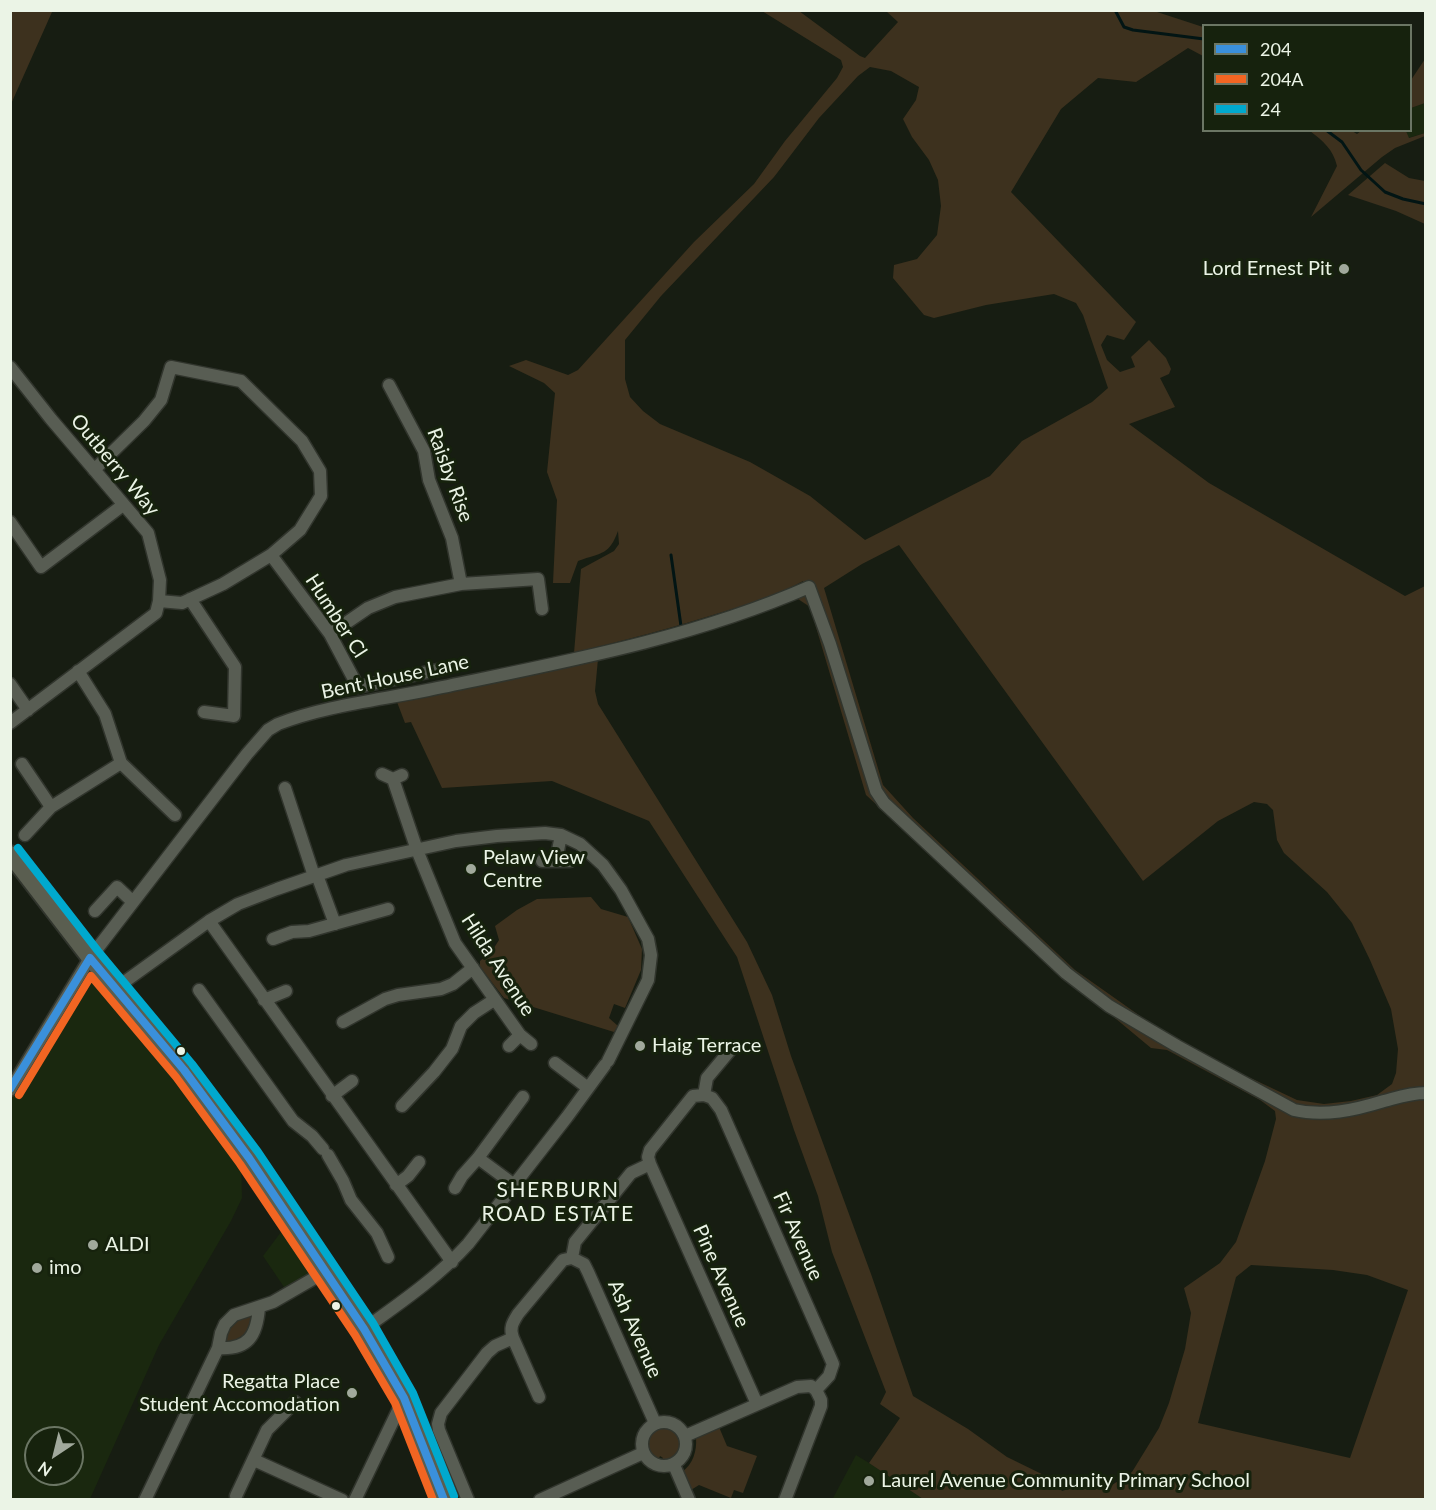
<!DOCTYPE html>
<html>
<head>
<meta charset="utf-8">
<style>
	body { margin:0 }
	#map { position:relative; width:1436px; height:1510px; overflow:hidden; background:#171d12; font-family:Lato,sans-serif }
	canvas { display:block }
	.frame { position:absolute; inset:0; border:12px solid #ebf4e6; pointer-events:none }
	.legend { position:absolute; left:1202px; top:24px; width:210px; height:108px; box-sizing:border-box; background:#16220d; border:2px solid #6b7664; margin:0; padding:8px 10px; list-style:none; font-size:18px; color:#ebf4e6 }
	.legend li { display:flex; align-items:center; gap:12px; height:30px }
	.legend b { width:30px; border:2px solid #6b7664 }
	.north { position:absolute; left:24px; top:1426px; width:60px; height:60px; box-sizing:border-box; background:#16220d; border:2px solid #6b7664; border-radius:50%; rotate:215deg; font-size:16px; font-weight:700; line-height:24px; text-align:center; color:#ebf4e6 }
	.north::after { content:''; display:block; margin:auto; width:21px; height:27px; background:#a1a99c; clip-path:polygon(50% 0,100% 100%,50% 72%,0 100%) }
</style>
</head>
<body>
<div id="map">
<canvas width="1436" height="1510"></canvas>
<div class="frame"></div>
<ul class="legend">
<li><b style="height:8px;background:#3a90db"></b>204</li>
<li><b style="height:8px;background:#f26522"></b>204A</li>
<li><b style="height:8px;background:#00a9ce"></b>24</li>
</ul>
<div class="north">N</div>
</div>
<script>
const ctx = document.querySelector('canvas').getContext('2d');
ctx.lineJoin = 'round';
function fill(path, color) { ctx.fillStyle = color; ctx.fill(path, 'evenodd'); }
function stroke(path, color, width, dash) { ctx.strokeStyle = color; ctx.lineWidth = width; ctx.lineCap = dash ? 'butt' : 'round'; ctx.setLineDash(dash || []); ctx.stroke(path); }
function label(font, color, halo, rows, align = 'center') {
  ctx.font = font + ' Lato,sans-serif'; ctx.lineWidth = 6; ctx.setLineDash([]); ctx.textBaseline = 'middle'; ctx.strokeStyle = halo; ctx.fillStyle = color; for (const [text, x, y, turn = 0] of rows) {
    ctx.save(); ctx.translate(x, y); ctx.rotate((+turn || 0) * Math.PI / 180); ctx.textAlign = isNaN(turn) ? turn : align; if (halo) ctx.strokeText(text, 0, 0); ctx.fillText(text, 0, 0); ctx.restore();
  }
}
const built = new Path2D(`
	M1425,103V133L1408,138L1406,131L1410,130L1411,108Z
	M84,967L241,1158L242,1198L231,1221L159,1345L90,1499L11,1500V1090ZM36,1438H72V1474H36Z
	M284,1228L315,1271L286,1290L263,1256Z
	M856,1455L869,1463L923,1499L832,1500Z`);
const green = new Path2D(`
	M11,10H169V11L52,12L11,104Z
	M762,11H799L860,56L865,58L898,22L886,11H1154L1203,27V56L1188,48L1136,82L1098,78L1061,109L1011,192L1136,322L1124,340L1107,335L1101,345L1107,360L1120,372L1135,367L1131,357L1149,340L1166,358L1171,369L1169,374L1160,378L1175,407L1129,424L1209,483L1405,596L1425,586V1499H923L869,1463L900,1418L880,1404L886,1392L832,1252L818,1196L794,1130L737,957L649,821L552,781L442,788L411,722L405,723L397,702L598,659L595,691L598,704L747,942L772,995L791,1056L871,1274L913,1396L968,1429L1007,1457L1054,1480L1062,1491L1080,1485L1093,1490L1112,1485L1132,1472L1159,1428L1169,1403L1185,1349L1191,1313L1184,1288L1220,1263L1236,1242L1265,1161L1276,1119L1275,1111L1260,1100L1167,1050L1151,1048L1003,925L973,894L866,795L810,607L798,599L803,581C779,595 752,603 726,611C676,627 625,640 574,653L581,569L614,551L619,544L618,531C609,555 603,552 578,561L570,583H553L557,500L547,472L555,393L544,383L509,366L526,360L568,375L578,370L694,242L754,184L785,141L837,78L843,67L841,60ZM870,67L891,71L919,87L916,100L903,119L912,137L929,160L938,180L941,206L937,235L917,259L894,265L893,278L924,315L934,318L986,305L1054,294L1076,303L1083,315L1108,388L1092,402L1022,441L990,476L865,540L810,496L750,462L660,424L643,411L630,397L625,379V340L661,296L774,177L819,118L858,76ZM899,545L1143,881L1218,821L1254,802L1267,804L1273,810L1277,840L1284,853L1327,892L1352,923L1370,960L1391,1009L1398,1049L1396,1073L1392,1084L1377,1095L1351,1101L1324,1104L1297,1100L1219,1063L1143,1018L1075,970L913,818L883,785L824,588L862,564ZM1251,1265L1333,1270L1367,1275L1408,1290L1350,1458L1198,1423L1236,1277Z
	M1425,59V103L1411,108V80Z
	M1406,131L1409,138L1425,133V136L1395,148L1382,157L1311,217L1337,166C1333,149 1323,141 1310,131H1352L1357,134L1361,131Z
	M1385,163L1409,178L1425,181V224L1396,211L1348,195Z
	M591,897L601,909L628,917L642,949L641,970L625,1008L614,1004L609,1018L618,1026L614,1032L504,998L480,967V961L492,951L499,940L495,926L517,910L537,899Z
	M253,1314C254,1330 240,1339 226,1344L224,1342C230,1325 236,1319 253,1314Z
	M661,1427C677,1429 686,1441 678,1456L672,1461L662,1463L663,1458L660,1456L658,1461C641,1453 645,1433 661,1427Z
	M719,1427L727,1446L757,1456L743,1493L734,1490L731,1498L699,1485L691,1490L682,1472C693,1464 697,1451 696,1438Z`);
const stream = new Path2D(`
	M1115,10L1124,27L1133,30L1204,39
	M1326,130L1342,142L1361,170L1385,192L1403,199L1426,204
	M671,555L681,626`);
const minor = new Path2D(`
	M10,367L51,419L148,533L160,580L159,601
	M389,385L424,451L429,480L452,538L461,584
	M10,522L41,567L123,505
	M271,555L330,634L358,687L442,669
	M190,599L235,667L234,716L204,712
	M330,634L368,608L395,597L461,584L538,579L542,609
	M78,671L105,714L121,763L175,815
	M10,684L28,710
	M10,723L156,613L159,601L182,603L223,584L271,555L300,530L321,496L320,471L302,441L241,381L171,367L161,400L144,421L94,470
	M22,764L51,807L121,763
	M382,774L393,779
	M402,775L393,779L417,850L455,943L520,1035L531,1044
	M285,788L314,876
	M25,835L51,807
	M542,861H570
	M556,861L561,835
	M317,875L335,924
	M95,911L117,887L133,902
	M209,921L452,1262
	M273,939L292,932L309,931L388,909
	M116,988L209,921L238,904L277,889L346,865L456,841L497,836L545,833L561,835L580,844L603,865L621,890L648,939L651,955L648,980L608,1061
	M199,990L293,1121L312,1136L323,1149
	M264,1000L286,991
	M343,1022L385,999L398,995L441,989L453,984L473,968
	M509,1046L520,1035
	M555,1063L588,1088
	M10,1090L90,958L247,754L268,730L278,724C324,706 379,700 428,690C557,663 688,640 809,587L830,644L876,791L884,803L1066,973L1109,1006L1177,1046L1294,1110C1324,1117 1355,1110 1384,1101C1399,1097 1410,1093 1426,1093
	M704,1095L712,1098L721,1110L833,1364L829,1376L816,1390L821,1400V1406L785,1500
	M332,1096L352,1081
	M402,1106L434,1072L452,1049L461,1026L474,1013L494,1000
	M328,1155L343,1181L351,1200L377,1233L388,1257
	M478,1158L513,1184
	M650,1164L757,1404
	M396,1185L408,1176L419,1162
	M455,1188L462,1176L478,1158L523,1097
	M572,1258L584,1264L588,1272L655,1423
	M364,1329C400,1303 437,1278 468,1244L567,1117L605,1065
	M513,1338L539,1397
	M218,1348C248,1350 257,1336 259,1307
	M642 1444a22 22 0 1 1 44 0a22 22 0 1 1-44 0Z
	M685,1436L797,1387L811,1386L816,1390
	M254,1460L342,1500
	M674,1465L689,1500
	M236,1496L267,1430L295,1402
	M145,1500L218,1348L221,1333L225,1324L234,1315L273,1302L325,1272
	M355,1500L404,1398
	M468,1500L439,1430L438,1424L441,1413L487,1353L495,1346L513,1338C509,1328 513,1322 518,1314L563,1260L572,1258L575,1242L631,1173L650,1164L648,1157L650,1150L693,1096L704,1095L707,1078L732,1048
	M540,1500L643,1453`);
const major = new Path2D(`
	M10,854L90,958L184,1070L249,1158L288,1216L364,1329L404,1398L444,1500`);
const bus1 = new Path2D(`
	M10,1089L90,958L184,1070L249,1158L364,1329L404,1398L444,1500`);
const bus2 = new Path2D(`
	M19,1095L91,976L176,1077L240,1164L355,1335L395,1403L433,1500`);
const bus3 = new Path2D(`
	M18,848L98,951L192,1064L258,1152L373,1323L413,1393L454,1496`);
const markers = [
	[1344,269,6,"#a1a99c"],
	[471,869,6,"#a1a99c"],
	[640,1046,6,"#a1a99c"],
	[181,1051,5,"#ebf4e6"],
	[93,1245,6,"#a1a99c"],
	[37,1268,6,"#a1a99c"],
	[336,1306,5,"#ebf4e6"],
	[352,1393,6,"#a1a99c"],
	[869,1481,6,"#a1a99c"]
];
const poiNames = [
	["Lord Ernest Pit",1332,269,"right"],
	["Pelaw View",483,858],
	["Centre",483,881],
	["Haig Terrace",652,1046],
	["ALDI",105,1245],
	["imo",49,1268],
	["Regatta Place",340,1382,"right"],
	["Student Accomodation",340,1405,"right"],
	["Laurel Avenue Community Primary School",881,1481]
];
const streetNames = [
	["Outberry Way",115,465,50],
	["Raisby Rise",450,475,70],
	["Humber Cl",336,616,57],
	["Bent House Lane",395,677,-12],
	["Hilda Avenue",498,965,57],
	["Fir Avenue",798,1236,66],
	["Pine Avenue",721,1276,66],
	["Ash Avenue",635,1329,66]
];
const neighbourhoodNames = [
	["SHERBURN",558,1190],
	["ROAD ESTATE",558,1214]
];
fill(built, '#1a280f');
fill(green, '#3d311e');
stroke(stream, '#021514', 3);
stroke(minor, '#31352d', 15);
stroke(major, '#31352d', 20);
stroke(minor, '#585d53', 12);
stroke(major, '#5a5e50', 16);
stroke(bus1, '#3a90db', 8);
stroke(bus2, '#f26522', 8);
stroke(bus3, '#00a9ce', 8);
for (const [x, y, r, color] of markers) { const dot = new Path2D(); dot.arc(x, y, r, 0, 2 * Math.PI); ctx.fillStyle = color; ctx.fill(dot); stroke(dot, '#16220d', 2); }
label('20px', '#ebf4e6', '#16220d', poiNames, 'left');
label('20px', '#ebf4e6', '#16220d', streetNames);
ctx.letterSpacing = '1.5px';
label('21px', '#ebf4e6', '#16220d', neighbourhoodNames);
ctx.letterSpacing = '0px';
</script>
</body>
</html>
